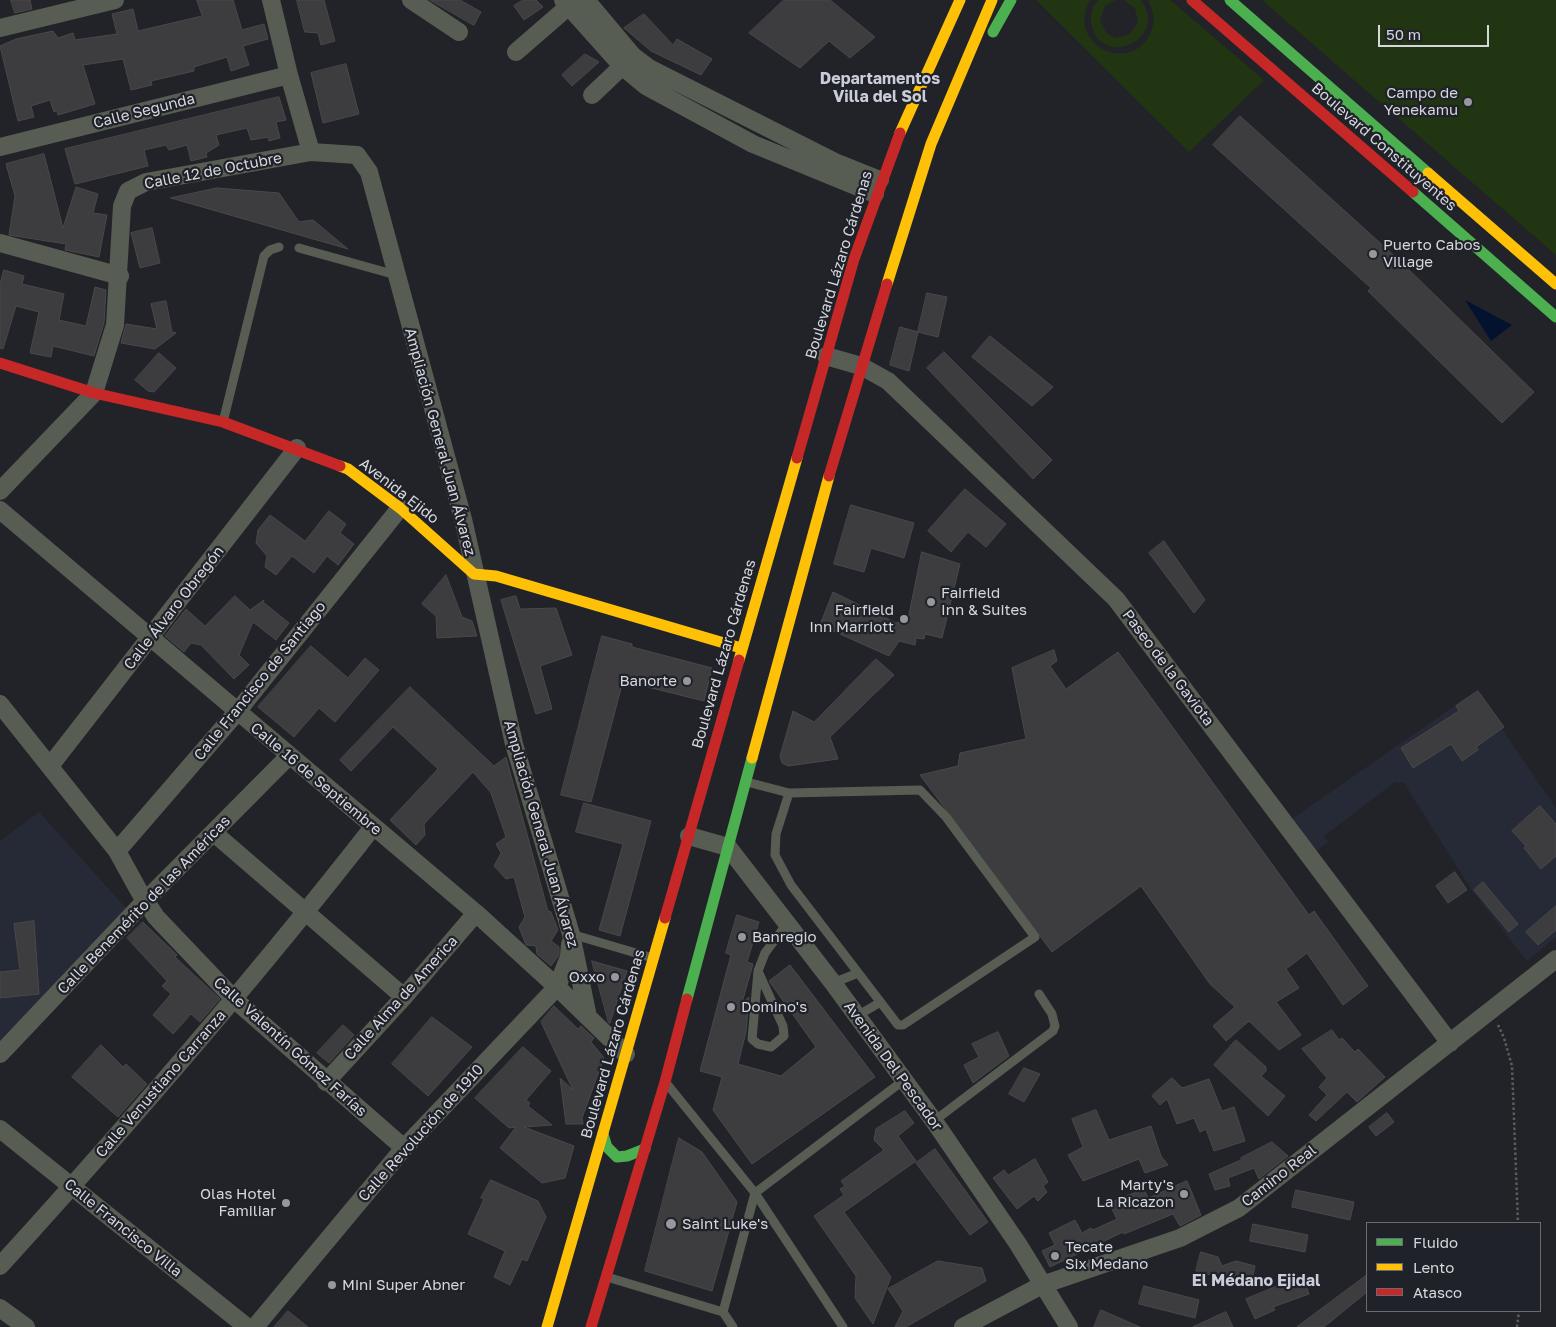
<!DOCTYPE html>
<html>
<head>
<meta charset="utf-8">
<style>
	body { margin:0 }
	#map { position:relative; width:1556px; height:1327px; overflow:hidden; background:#222328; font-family:"Golos Text",sans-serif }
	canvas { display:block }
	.legend { position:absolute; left:1366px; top:1222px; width:175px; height:90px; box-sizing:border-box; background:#20222a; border:1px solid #696a72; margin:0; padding:6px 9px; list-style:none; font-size:15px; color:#d6d7dd }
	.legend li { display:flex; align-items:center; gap:10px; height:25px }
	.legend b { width:25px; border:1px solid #696a72 }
	.scale { position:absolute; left:1378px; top:25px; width:111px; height:22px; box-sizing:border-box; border:2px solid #d6d7dd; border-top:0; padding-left:6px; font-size:15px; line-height:18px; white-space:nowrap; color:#d6d7dd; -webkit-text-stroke:4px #20222a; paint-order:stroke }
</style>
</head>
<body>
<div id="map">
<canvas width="1556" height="1327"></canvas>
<ul class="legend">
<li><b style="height:6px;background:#4caf50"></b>Fluido</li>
<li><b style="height:6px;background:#ffc107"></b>Lento</li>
<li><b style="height:6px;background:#c62828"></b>Atasco</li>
</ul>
<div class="scale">50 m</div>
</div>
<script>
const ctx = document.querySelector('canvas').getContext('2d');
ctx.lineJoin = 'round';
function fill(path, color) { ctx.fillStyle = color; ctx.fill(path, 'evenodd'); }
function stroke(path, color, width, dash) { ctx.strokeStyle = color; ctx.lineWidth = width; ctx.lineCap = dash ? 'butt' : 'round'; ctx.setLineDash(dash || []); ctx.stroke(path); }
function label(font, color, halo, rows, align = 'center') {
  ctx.font = font + ' "Golos Text",sans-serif'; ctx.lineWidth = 4.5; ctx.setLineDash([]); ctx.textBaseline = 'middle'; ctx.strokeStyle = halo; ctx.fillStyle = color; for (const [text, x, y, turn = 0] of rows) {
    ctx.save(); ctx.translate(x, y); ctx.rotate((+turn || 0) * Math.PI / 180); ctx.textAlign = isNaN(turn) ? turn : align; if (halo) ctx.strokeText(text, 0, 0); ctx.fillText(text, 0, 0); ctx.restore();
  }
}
const built = new Path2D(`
	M1476,691L1556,808V937L1527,961L1471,889L1404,783L1395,782L1324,836L1328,842L1313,854L1289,821Z
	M39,812L128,910L0,1041V841Z`);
const green = new Path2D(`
	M1036,0H1090C1065,44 1130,76 1150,34C1156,22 1154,11 1148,0H1170L1264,80L1189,152Z
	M1098,0H1116L1105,6L1100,19L1106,33L1116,38L1130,34L1138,22L1135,8L1124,0H1141C1170,38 1103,70 1092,26C1089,16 1092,7 1098,0Z
	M1262,0H1556V255Z`);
const water = new Path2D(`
	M1465,300L1512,325L1491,341Z`);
const building = new Path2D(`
	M11,0H30L32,9L15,13Z
	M197,0H233L242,30L264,24L268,39L243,46L249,65L231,71L227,57L194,67V71L151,81L152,85L131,90L123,59L83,65L95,104L58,115L57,111L54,112L50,100L31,106L34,117L18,121L0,46L16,39L53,31L58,38L73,33L75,40L117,34L112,14L133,9L138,31L202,16Z
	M297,0H324L335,41L321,45L318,33L305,32Z
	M430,0H460L481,12L474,25Z
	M523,0H536L543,7L524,20L514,6Z
	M784,0H830L875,37L850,58L829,41L800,68L749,33Z
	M644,14L673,45L677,39L712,59L701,75L651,51L624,28Z
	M585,54L599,62L572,86L562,75Z
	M346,64L359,114L323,123L311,73Z
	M279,97L286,120L276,122L280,138L269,141L268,137L251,140L247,128L216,135L219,145L206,153L207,157L191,161L187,145L169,150L166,145L144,150L148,166L75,184L65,149Z
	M1240,116L1400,261L1534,392L1502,423L1368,291L1371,288L1213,145Z
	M44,154L63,228L76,187L98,194L93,213L107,215L99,257L65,250L66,244L9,235L15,196L6,164Z
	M217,188L279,193L299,222L313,220L348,249L171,198Z
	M152,228L160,263L140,268L131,233Z
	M4,270L24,276L22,284L64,294L59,320L86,326L95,287L106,290L104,323L94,356L53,346L51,357L30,353L39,312L16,306L3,349L0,348V285Z
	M927,293L947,297L938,337L918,332Z
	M166,301L172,332L176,333L155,349L121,343L126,324L157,329L151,304Z
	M900,327L918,332L909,371L890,365Z
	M990,336L1053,387L1032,406L972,357Z
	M944,352L1052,460L1033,479L927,368Z
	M159,353L176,368L154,392L148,391L135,380Z
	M965,489L1006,524L986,547L968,532L951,552L928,531Z
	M851,505L914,523L904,558L871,548L864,572L834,564Z
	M329,511L346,524L340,533L354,544L338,565L327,556L314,573L292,556L276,575L265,567L267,556L256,543L258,530L270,515L305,541Z
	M1164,541L1205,600L1194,613L1149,553Z
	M922,552L960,564L942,638L925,634L924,639L916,638L915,645L899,641L889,656L820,625L833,592L896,623L908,618Z
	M446,575L462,617L472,621L477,636L437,638L436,616L422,604Z
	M235,596L250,610L264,600L263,602L289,623L276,640L253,622L239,655L249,665L234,679L201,645L191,643L184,652L165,636L186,609L205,626Z
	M516,596L520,609L556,608L572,655L540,666L552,709L536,714L501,600Z
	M602,636L632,644V647L712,668L704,701L623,681L591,802L561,795Z
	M311,646L348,678L365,658L379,670L335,722L319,708L294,737L258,707Z
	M1054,650L1057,661L1050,666L1066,689L1118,652L1309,915L1314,911L1368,986L1343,1005L1307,953L1286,969L1299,988L1276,1002L1301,1035L1279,1050L1249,1021L1226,1041L1213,1026L1235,1007L1210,984L1141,886L1052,952L920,775L958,766L960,753L1026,739L1012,668Z
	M876,659L894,675L830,737L838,759L788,766L782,763L780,756L793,711L814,722Z
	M410,687L494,766L506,757L548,911L551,912L558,930L551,941L559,947V955L551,966L537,954L536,946L526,945L519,927L525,917L514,877L506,879L494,866L501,853L496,844L506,837L491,793L473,772L424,824L425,835L416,845L390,820L438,769L393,727L351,771L340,760Z
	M1478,691L1504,727L1476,747L1478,750L1462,761L1451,744L1413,768L1401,748L1459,711L1456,706Z
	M584,803L651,821L620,936L599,930L623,844L576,832Z
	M1540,806L1556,824V856L1541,869L1524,848L1526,846L1512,831Z
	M1455,872L1467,890L1448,903L1436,886Z
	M1483,882L1518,924L1509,932L1474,890Z
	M1556,906V930L1538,945L1526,932Z
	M737,915L759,922L747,962L753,964L742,1003L749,997L746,1032L738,1064L781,1076L816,1047L769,981L790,965L875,1077L752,1164L713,1110L722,1077L700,1071L731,955L726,953Z
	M34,921L39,994L0,998V972L20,970L14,924Z
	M143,922L177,955L175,957L220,999L200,1022L191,1014L173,1034L153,1015L171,994L162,986L167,981L127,938Z
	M592,961L627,971L610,1023H609Z
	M554,1006L578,1029L581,1026L594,1038L591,1042L604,1058L582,1118L583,1124H566L560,1078L573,1090L541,1022Z
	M432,1017L472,1047L428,1096L392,1064Z
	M343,1025L354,1035L329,1063L317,1053Z
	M1332,1030L1339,1040L1342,1038L1355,1052L1358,1049L1385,1077L1357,1102L1347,1092L1316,1121L1309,1115L1327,1095L1319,1087L1327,1078L1302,1049Z
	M998,1032L1009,1056L973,1083L964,1065L979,1057L972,1044Z
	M1236,1040L1266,1067V1071L1261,1076L1285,1096L1268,1116L1214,1065Z
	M101,1045L123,1067L126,1064L147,1084L118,1117L72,1077Z
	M523,1047L551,1071L526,1100L530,1103L528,1106L552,1125L524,1127L574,1146L565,1178L542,1183L500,1148L516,1127L509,1128L475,1098Z
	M1024,1068L1040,1074L1024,1102L1009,1094Z
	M1172,1078L1182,1088L1209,1079L1222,1111L1234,1107L1245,1141L1214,1151L1206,1129L1200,1132L1194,1118L1177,1124L1167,1099L1160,1105L1152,1096Z
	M1096,1110L1109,1140L1151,1126L1161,1156L1168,1165L1145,1173L1139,1159L1083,1181L1068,1155L1083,1147L1072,1119Z
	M905,1111L914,1123L898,1136L916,1161L844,1212L891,1277L873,1324L855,1298L856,1276L814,1216L844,1195L840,1189L845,1186L841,1181L884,1150L874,1140L876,1129Z
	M1387,1113L1394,1122L1376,1136L1369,1127Z
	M679,1138L702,1152L737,1202L712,1291L645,1271Z
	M1272,1142L1288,1156L1259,1179L1254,1168L1228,1178L1230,1186L1215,1190L1209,1174L1241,1160V1158Z
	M935,1149L988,1222L970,1235L916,1163Z
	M1035,1159L1048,1182L1043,1186L1047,1192L1038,1201L1034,1196L1017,1209L993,1178L1004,1170L1008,1175Z
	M491,1180L538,1201L546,1217L527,1261L522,1259L510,1285L494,1277L505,1251L468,1234L484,1199L481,1198Z
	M1187,1181L1201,1215L1180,1226L1173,1214L1124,1234L1123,1232L1050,1267L1042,1251L1055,1245L1049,1233L1075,1220L1082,1233L1091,1228L1093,1230L1117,1219L1109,1203L1144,1189L1148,1198Z
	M1296,1190L1354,1202L1350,1220L1292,1207Z
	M1253,1224L1308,1235L1305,1252L1250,1241Z
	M1201,1252L1218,1257L1222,1266L1236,1261L1255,1266L1251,1285L1196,1271Z
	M938,1261L982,1268L986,1281L906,1327H895L903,1311L888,1289Z
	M1367,1275V1292L1324,1327H1297Z
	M1303,1276L1309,1294L1273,1307L1275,1310L1255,1319L1246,1299Z
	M1144,1286L1199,1300L1195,1318L1139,1304Z
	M1101,1310L1140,1327H1094Z
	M288,1311L308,1327H274Z
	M1226,1312L1233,1327H1193Z`);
const path = new Path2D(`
	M1498,1025L1504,1038L1512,1066L1518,1223
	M1517,1327L1519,1311`);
const lane = new Path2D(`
	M299,248L396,275
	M223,422L264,256L270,250L279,247
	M747,782L789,793
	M920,790L946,817L1035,937L903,1025H898L791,885L775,855L776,834L789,793Z
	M571,934L653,958
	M758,971L783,1026L784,1036L771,1047L758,1044L752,1039L758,971L765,953L786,925
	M833,983L858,973
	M857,1016L879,1003
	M667,1084L755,1193L904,1080
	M934,1121L1053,1031L1055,1026L1052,1014L1039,994
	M607,1277L723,1312L733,1327
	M723,1312L755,1193L843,1327`);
const street = new Path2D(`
	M271,0L289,75L311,152L357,155L369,172L463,519L514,744L571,934L588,1017
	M411,0L459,32
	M563,0L622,66L646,86L753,144L875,194
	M586,0L633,56L649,68L835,162L880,180
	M0,28L115,0
	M516,52L576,0
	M592,95L631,58
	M0,147L289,75
	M0,243L120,276
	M826,356L861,366L888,381L1116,599L1450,1043
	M0,491L94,393L115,325L122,206L128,191L146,182L311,152
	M0,510L476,913L557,987L626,1054
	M0,704L117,851L139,891L156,917L234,999L404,1148
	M50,766L297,448
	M214,833L404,997
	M689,836L728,847L833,983L934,1121L1018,1244L1069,1327
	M117,851L237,712L400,508
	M0,1054L145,901L289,756
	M326,1082L404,997L476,913
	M0,1129L247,1327
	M0,1266C129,1124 255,978 373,827
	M0,1308L26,1327
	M255,1327L404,1148L557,987L569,957L570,944
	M963,1327L1042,1285L1180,1238L1239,1208L1556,959`);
const fast = new Path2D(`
	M1230,0L1428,173
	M993,32L1011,0
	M1413,192L1556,317
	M687,999L752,758
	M603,1134L607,1147L617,1157L627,1156L645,1149`);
const slow = new Path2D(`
	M900,133L960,0
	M1428,173L1556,284
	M887,284L931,144L992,0
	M340,466L348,469L400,508L474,574L496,576L741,648
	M739,660L797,458
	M752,758L829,476
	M547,1327L665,918`);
const jam = new Path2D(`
	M1192,0L1413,192
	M0,363L94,393L223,422L340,466
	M797,458L854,259L900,133
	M829,476L887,284
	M665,918L739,660
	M591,1327L665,1082L687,999`);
const markers = [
	[1468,102,5,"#97989e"],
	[1373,254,5,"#97989e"],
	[931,602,5,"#97989e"],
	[904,619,5,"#97989e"],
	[687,681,5,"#97989e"],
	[742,937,5,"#97989e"],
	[615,977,5,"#97989e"],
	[731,1007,5,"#97989e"],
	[1184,1194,5,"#97989e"],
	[286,1203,5,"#97989e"],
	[671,1224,6,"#97989e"],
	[1055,1256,5,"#97989e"],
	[332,1285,5,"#97989e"]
];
const poiNames = [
	["Campo de",1458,93,"right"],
	["Yenekamu",1458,110,"right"],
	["Puerto Cabos",1383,245],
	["Village",1383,262],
	["Fairfield",941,593],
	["Inn & Suites",941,610],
	["Fairfield",894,610,"right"],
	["Inn Marriott",894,627,"right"],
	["Banorte",677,681,"right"],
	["Banregio",752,937],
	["Oxxo",605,977,"right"],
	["Domino's",741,1007],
	["Marty's",1174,1185,"right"],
	["La Ricazon",1174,1202,"right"],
	["Olas Hotel",276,1194,"right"],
	["Familiar",276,1211,"right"],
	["Saint Luke's",682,1224],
	["Tecate",1065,1247],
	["Six Medano",1065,1264],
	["Mini Super Abner",342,1285]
];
const streetNames = [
	["Calle Segunda",144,111,-14],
	["Boulevard Constituyentes",1384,147,41],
	["Calle 12 de Octubre",213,171,-11],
	["Boulevard Lázaro Cárdenas",839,265,-73],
	["Ampliación General Juan Álvarez",440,442,75],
	["Avenida Ejido",399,491,38],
	["Calle Álvaro Obregón",174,608,-52],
	["Boulevard Lázaro Cárdenas",724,654,-74],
	["Paseo de la Gaviota",1168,668,53],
	["Calle Francisco de Santiago",260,681,-51],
	["Calle 16 de Septiembre",316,779,40],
	["Ampliación General Juan Álvarez",541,834,74],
	["Calle Benemérito de las Américas",144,905,-46],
	["Calle Alma de America",401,998,-48],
	["Boulevard Lázaro Cárdenas",613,1044,-74],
	["Calle Valentín Gómez Farías",290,1047,42],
	["Avenida Del Pescador",893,1066,54],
	["Calle Venustiano Carranza",161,1084,-49],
	["Calle Revolución de 1910",421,1133,-48],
	["Camino Real",1279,1176,-38],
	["Calle Francisco Villa",123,1228,39]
];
const neighbourhoodNames = [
	["Departamentos",880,79],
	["Villa del Sol",880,97],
	["El Médano Ejidal",1256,1281]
];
fill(built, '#262a36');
fill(green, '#223512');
fill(water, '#03122e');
fill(building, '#3d3c3e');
stroke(building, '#49484a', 1);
stroke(path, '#5b5d59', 2.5, [2.5, 2.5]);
stroke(lane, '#585d53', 9);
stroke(street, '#585d53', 18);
stroke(fast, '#4caf50', 11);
stroke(slow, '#ffc107', 11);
stroke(jam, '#c62828', 11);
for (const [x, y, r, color] of markers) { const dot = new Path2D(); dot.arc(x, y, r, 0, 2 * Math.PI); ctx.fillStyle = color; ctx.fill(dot); stroke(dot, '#20222a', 2); }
label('15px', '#d6d7dd', '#20222a', poiNames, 'left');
label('15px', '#d6d7dd', '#20222a', streetNames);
label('bold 16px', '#cacdd8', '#20222a', neighbourhoodNames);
</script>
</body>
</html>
